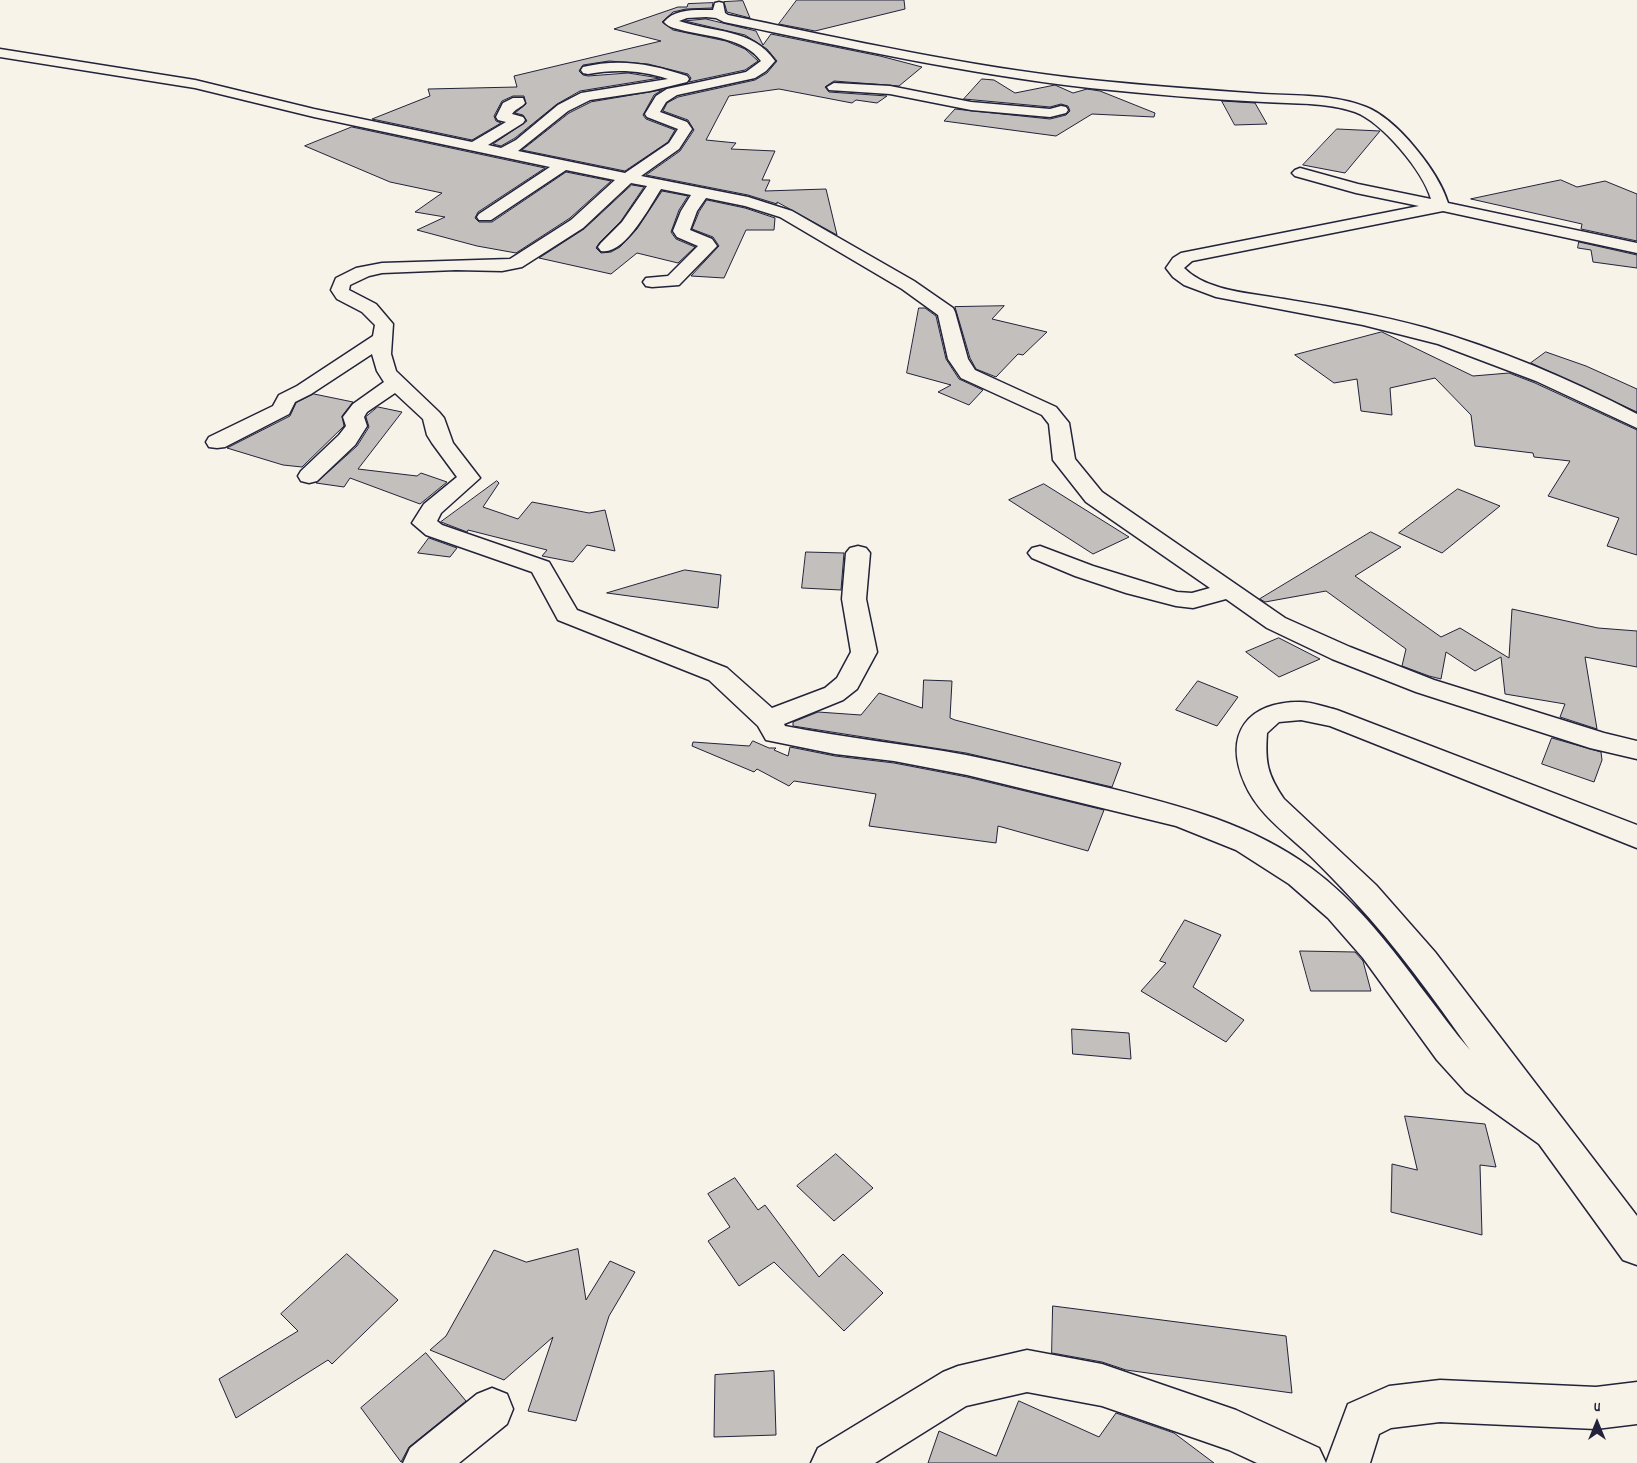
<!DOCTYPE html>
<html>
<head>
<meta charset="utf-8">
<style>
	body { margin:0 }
	#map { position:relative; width:1637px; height:1463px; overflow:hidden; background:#f7f3e8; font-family:Dekko,sans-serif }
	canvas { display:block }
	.north { position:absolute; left:1572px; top:1398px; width:50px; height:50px; -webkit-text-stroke:4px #f7f3e8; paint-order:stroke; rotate:0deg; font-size:14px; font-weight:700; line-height:20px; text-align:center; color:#22223b }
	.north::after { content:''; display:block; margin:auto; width:18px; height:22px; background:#22223b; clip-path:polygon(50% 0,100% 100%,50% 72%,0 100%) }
</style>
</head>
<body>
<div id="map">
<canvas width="1637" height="1463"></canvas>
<div class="north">U</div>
</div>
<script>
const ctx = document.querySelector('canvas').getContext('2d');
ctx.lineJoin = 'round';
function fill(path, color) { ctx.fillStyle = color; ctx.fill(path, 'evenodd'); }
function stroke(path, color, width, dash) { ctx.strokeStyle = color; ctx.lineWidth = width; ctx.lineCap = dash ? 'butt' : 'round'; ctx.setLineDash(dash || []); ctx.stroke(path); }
const building = new Path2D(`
	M797,0H904L905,9L815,31L779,24Z
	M743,1L750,18L727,12L724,2Z
	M713,3L712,8L686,9L673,12L662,22L673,30L726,41L745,49L758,61L745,70L689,82L691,78L688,74L648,64L609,61L583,65L579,71L583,75L588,76L628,73L660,78L580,91L557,104L515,138L501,146L493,144L527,121L523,115L515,113L526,104L524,96H513L502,101L494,116L496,121L501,123L472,140L372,119L430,96L428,89L517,87L514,76L661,41L614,29L678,7H687L688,4Z
	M706,19L756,31L763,45L771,34L880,56L922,67L899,86L834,81L825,87L829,92L887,96L877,103L856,100L852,103L779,89L729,96L706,140L736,143L731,149L775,151L762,180H770L765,191L826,189L837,235L777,202V204L748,195L646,175L680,151L694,130L688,120L663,111L667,103L678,97L755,80L767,73L777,61L767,49L745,35L685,21Z
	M982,79L994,80L1015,93L1055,85L1073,93L1087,89L1100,91L1155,113L1154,117L1092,114L1056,136L944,121L955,109L1050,119L1066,115L1070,111L1068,106L1061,104L1050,107L964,99Z
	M662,90L654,95L643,115L646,119L675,130L668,142L625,171L522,150L569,113L591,102Z
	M1222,101L1255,103L1267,124L1235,125Z
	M352,127L545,168L478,212L475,218L479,222H492L566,172L611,181L570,218L516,253L477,246L417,230L445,217L415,212L442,193L390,182L305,146Z
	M1337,129L1380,131L1345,173L1303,165Z
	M1561,180L1577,187L1605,181L1637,194V241L1581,229L1582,224L1471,199Z
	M632,185L644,187L621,221L600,242L596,248L601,253L611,252L620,247L637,229L662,191L688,196L679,210L671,232L676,239L695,247L678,263L637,253L611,274L539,258L584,229Z
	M707,200L745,208L775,218L774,230H746L724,278L691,276L719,246L713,237L692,229L699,212Z
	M1579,242L1637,255V268L1593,262L1591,250L1578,248Z
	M1004,306L992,319L1047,332L1023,355L1018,354L996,377L976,369L970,358L955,307Z
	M919,308H925L936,316L946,359L959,379L983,390L969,405L938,392L951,385L907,373Z
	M1382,332L1473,376L1509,373L1535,383L1637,430V555L1607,546L1619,518L1548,496L1570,461L1534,457L1533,453L1475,446L1471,415L1435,378L1390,388L1392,415L1361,411L1357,379L1334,383L1295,355Z
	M1546,352L1586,366L1637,389V412L1531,363Z
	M314,394L353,402L342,416L344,426L302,467L283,465L227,448L290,416L296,403Z
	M378,407L402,412L358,469L417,476L421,473L447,482L420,504L350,478L344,487L316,483L357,446L369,427L366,417Z
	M497,481L499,483L483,507L518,519L532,502L589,513L605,510L615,551L587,545L573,562L542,556L547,550L468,530L467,532L441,522Z
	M1044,484L1129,537L1093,554L1009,500Z
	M1458,489L1500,506L1442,553L1399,533Z
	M1371,532L1401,547L1355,576L1441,637L1460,628L1509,658L1512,609L1598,628L1637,631V667L1585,657L1597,729L1560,717L1565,704L1505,694L1501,657L1475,671L1446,652L1441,679L1429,676L1402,666L1406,649L1326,591L1265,602L1260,599Z
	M429,538L457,548L450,557L418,553Z
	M806,552L844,553L841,590L802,588Z
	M685,570L721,575L718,608L607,593Z
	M1279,638L1320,659L1279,677L1246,652Z
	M924,680L952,681L950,718L955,720L1121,763L1112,787L966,753L793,726V722L818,712L861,715L879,693L922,708Z
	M1198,681L1238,697L1217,726L1176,710Z
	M1552,738L1601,752L1602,760L1594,782L1542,764Z
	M753,741L769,748H776L774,750L788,756L790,747L835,756L894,763L967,777L1104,810L1088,851L998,826L996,843L869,826L876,794L794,781L789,786L757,769L754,772L692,746L693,742L749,746Z
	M1185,920L1221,935L1193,987L1244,1020L1226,1042L1141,991L1166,963L1160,961Z
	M1300,951L1355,952L1363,961L1371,991H1311Z
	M1072,1029L1129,1033L1131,1059L1073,1054Z
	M1405,1116L1485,1124L1496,1167L1480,1165L1482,1235L1391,1212L1392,1164L1417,1170Z
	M836,1154L873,1188L834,1221L797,1186Z
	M735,1178L758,1210L765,1205L819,1277L843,1254L883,1293L844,1331L774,1262L739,1286L708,1241L730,1227L708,1194Z
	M578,1249L586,1300L610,1261L635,1272L609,1316L576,1421L528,1411L553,1337L504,1380L430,1350L446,1336L494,1250L526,1262Z
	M347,1254L398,1300L332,1364L328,1360L236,1418L219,1379L298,1331L281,1314Z
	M1053,1306L1286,1336L1292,1393L1126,1370L1102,1362L1052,1353Z
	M426,1353L466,1401L409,1447L401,1462L361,1408Z
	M774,1371L776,1435L714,1437L715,1375Z
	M1019,1401L1099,1437L1116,1413L1174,1433L1214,1463H928L939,1431L996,1456Z`);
const minor = new Path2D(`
	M719,2L723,3L725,13L728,15C849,40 969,67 1092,80C1149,86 1206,90 1263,94C1297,96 1334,94 1366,107C1397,119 1439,172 1448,203L1637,243V253L1443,211L1192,261L1184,268C1208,292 1252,293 1284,299C1332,307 1379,315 1426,328C1499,349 1570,379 1637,414V428L1536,381L1438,344L1363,325L1216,297L1184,285L1173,277L1166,268L1173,258L1181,253L1419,206L1356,193L1295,176L1292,173L1295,170L1300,168L1358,184L1431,199C1423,171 1382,122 1355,112C1326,102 1294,104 1264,102C1206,99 1148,94 1090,88C967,74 846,47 724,22L716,18L706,17L687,18L679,21C714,33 752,28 775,61L766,71L755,78L677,95L666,102L660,112L687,122L692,129L679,149L641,176L748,197L792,211L914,281L953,308L955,312L968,359L975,370L1056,407L1069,423L1075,459L1102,492L1285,618L1350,647L1434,680L1604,733L1637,741V759L1590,748L1416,692L1332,659L1267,628L1226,599L1193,608L1176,606L1126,593L1075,576L1032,558L1028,553L1032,548L1040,546L1093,566L1177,592L1192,593L1210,588L1086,502L1053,460L1049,424L1042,415L961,378L948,359L938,315L902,289L780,217L745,206L706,198L697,211L690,230L712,239L717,246L679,285L652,287L646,286L643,282L646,278L668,276L698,246L677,237L673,231L681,211L691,195L661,189C650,206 624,256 601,251L598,247L601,243L622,222L647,186L631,183L583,228L522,267L502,271L456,270L382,273L369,276L350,285L349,290L376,304L393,324L391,354L396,371L439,412L444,418L453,443L480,478L441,513L437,521L442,525L549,562L577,610L727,668L772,708L825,688L837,678L851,652L842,599L846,553L850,548L858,546L866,548L870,553L866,599L877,652L857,689L843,700L784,724L785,726C845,738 906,744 966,755C1015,765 1064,777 1113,789C1184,807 1251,824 1311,868C1357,902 1392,948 1426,994C1440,1012 1454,1032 1470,1050C1433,998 1396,946 1353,900C1338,884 1322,867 1305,851C1283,831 1257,812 1245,784C1223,734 1247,702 1300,702C1312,702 1325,707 1337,710L1637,825V848L1330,726L1301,720L1279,722L1267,733C1265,762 1267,774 1284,799L1376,885L1435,952L1637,1216V1265L1623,1260L1539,1144L1466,1092L1437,1060L1363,958L1328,918L1289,884L1236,850L1176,826L967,775L894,761L835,754L766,740L758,726L709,680L558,620L532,572L426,535L412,523L424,504L457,477L432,443L427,435L423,419L395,393L367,412L364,417L367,426L355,445L317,481L309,483L301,481L298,476L301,471L339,435L346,426L343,417L353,404L384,382L377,371L372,354L311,394L295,402L289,414L225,447L217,448L209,447L206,442L209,437L273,406L279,395L297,386L373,336L375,325L362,312L337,299L331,290L336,278L356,268L382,263L510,259L571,220L615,180L566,170L491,220H479L477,217L479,214L550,167L314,117L195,88L0,57V49L195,80L314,109L472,142L506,122L498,120L496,117L503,103L513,98H523L525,103C521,108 516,108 512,114L523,117L525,120L523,123L488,145L501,148L516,140L558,105L581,93L668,79C641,70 615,69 588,74L583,73L581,70L583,67C619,58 652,64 687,76L689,79L687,82L650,91L590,100L568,111L518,151L625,173L669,143L678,129L647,117L645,114L656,96L667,89L746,72L761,61C744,38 711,37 685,31C678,29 669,28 664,22C675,8 697,10 713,10L715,3Z
	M834,83L890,86L971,102L1050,109L1061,106L1066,107L1068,110L1066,113L1050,117L971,110L890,94L829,90L827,87Z
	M1027,1350L1102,1364L1236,1410L1319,1448L1326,1463H1257L1229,1450L1102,1406L1027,1392L966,1406L875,1463H811L818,1448L943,1372L958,1366Z
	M1440,1380L1596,1387L1637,1382V1424L1596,1429L1440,1422L1391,1428L1379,1434L1370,1463H1326L1348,1404L1389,1386Z
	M492,1388L507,1394L513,1409L507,1424L459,1463H403L410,1448L477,1394Z`);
fill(building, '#c2bfbd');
stroke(building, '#22223b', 1);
stroke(minor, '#22223b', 3);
fill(minor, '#f7f3e8');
</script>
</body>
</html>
